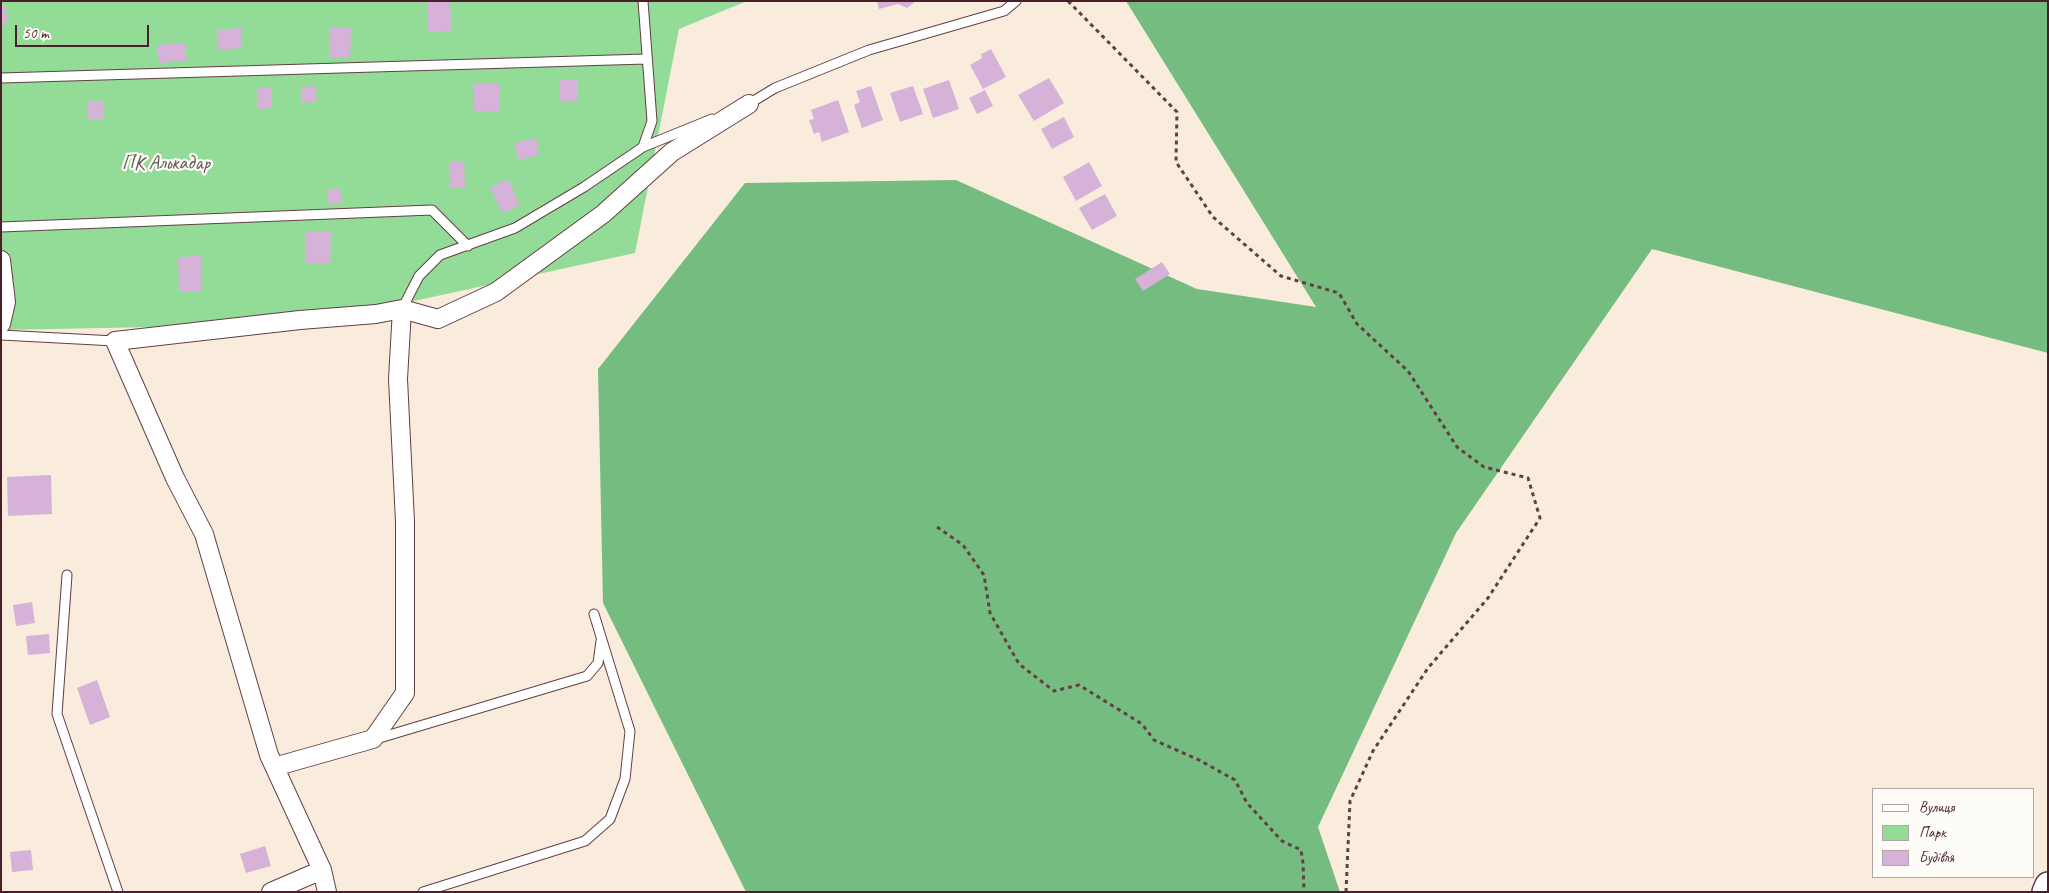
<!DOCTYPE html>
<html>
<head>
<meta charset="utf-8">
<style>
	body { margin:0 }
	#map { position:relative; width:2049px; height:893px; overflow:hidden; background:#f9ecdc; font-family:Caveat,sans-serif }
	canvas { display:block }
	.frame { position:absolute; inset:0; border:2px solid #4a1f2b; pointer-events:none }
	.legend { position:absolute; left:1872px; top:788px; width:162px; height:90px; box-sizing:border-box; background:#fdfcf7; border:1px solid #b5a4a5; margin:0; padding:6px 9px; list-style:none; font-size:15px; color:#4a1f2b }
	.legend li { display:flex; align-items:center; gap:10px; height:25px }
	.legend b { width:25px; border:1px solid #b5a4a5 }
	.scale { position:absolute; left:15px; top:25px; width:134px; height:22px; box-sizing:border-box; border:2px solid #4a1f2b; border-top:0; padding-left:6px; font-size:15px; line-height:18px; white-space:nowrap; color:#4a1f2b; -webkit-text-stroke:4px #fdfcf7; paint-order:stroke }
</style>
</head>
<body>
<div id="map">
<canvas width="2049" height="893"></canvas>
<div class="frame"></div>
<ul class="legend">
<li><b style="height:6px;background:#fff"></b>Вулиця</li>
<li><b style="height:14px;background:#92dc98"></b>Парк</li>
<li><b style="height:14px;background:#d6b2d8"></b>Будівля</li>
</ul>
<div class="scale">50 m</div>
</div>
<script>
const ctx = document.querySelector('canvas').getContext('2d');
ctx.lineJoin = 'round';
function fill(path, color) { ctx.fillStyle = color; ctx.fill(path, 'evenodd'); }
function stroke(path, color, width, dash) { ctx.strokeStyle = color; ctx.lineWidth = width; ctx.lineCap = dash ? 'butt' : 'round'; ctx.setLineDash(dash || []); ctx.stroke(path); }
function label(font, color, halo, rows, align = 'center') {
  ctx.font = font + ' Caveat,sans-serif'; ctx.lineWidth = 4.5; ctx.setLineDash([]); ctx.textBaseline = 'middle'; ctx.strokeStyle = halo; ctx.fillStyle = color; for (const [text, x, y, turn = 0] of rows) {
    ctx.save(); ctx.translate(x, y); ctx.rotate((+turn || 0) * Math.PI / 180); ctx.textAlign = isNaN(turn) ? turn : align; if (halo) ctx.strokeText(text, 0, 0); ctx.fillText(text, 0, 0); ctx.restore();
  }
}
const green = new Path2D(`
	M1,1H747L679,29L635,253L308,324L1,330Z`);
const forest = new Path2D(`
	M1126,1H2048V353L1652,249L1456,533L1318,827L1340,892H746L603,603L598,369L745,183L956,180L1197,289L1316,307Z`);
const building = new Path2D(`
	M427,1H450L451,31L428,32Z
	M877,1H916L907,8L898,4L879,9Z
	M1,5H6L7,24L1,25Z
	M330,27H351L350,58L329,57Z
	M241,28L242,48L218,50L217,30Z
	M185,43L187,61L159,63L157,45Z
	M991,49L1006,77L983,89L970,65L982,58L981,54Z
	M1049,78L1064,103L1034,121L1018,95Z
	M559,80H578V102H560Z
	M949,80L959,109L933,118L923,89Z
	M474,84H499V111H474Z
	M315,86L317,101L302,103L301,87Z
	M871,86L883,120L862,128L854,105L860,102L856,91Z
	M913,86L923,114L900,122L890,93Z
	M257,88H272V108L257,109Z
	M985,90L993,106L977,114L969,98Z
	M838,100L849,132L822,142L819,132L814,134L809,120L814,119L811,110Z
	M103,101L104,120H88L87,102Z
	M1064,117L1074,137L1052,149L1041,129Z
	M536,138L539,155L518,160L514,143Z
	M464,161L465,187L450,188L449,162Z
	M1089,162L1102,186L1076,201L1063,177Z
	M508,179L520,205L502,213L490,187Z
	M340,188L342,203L329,205L327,190Z
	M1105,194L1117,216L1092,230L1079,208Z
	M305,231H331L330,263H305Z
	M201,256V291L179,292L178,257Z
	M1162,262L1170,274L1143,291L1135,279Z
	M51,475L52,514L8,516L7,477Z
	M32,602L35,623L16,626L13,605Z
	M49,634L50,653L28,655L26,636Z
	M97,680L110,717L90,725L77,688Z
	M265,846L271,866L246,873L240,854Z
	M31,850L33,870L12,872L10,852Z`);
const path = new Path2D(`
	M1068,1L1177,112L1176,162L1213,217L1281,276L1339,293L1357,324L1408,371L1457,447L1484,467L1528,478L1540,518L1488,598L1428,668L1373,751L1350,801L1346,892
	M937,527L963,545L984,575L990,613L1019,664L1054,691L1079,685L1142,724L1154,740L1199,760L1235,780L1247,803L1282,841L1301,850L1303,863L1304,892`);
const lane = new Path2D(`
	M1,78L646,59
	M747,105L775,88L869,50L1004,11L1016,1
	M643,147L712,119
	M1,227L432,210L468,246
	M402,309L419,276L440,255L515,228L584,187L643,147L652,121L643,1
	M1,335L115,341
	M67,575L57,714L118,892
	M376,739L587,676L598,663L601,641
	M423,892L585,841L610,819L625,779L630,731L594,614`);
const street = new Path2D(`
	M1,260L6,302L1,324
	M281,765L373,739L405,693V522L398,379L402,309L438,319L496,292L603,214L672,152L749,104
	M271,892L322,870
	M327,892L322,870L269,755L204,534L175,478L115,341L300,320L376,314L402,309`);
const secondary = new Path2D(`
	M2045,892L2048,885`);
const parkNames = [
	["ПК Алькадар",166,164]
];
fill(green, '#92dc98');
fill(forest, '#75bc80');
fill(building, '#d6b2d8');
stroke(lane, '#643e46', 11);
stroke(street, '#643e46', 20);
stroke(secondary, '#643e46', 28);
stroke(path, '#643e46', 3, [4, 4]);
stroke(lane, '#fff', 9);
stroke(street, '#fff', 18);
stroke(secondary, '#fff', 25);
label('20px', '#60584c', '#fdfcf7', parkNames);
</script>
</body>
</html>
